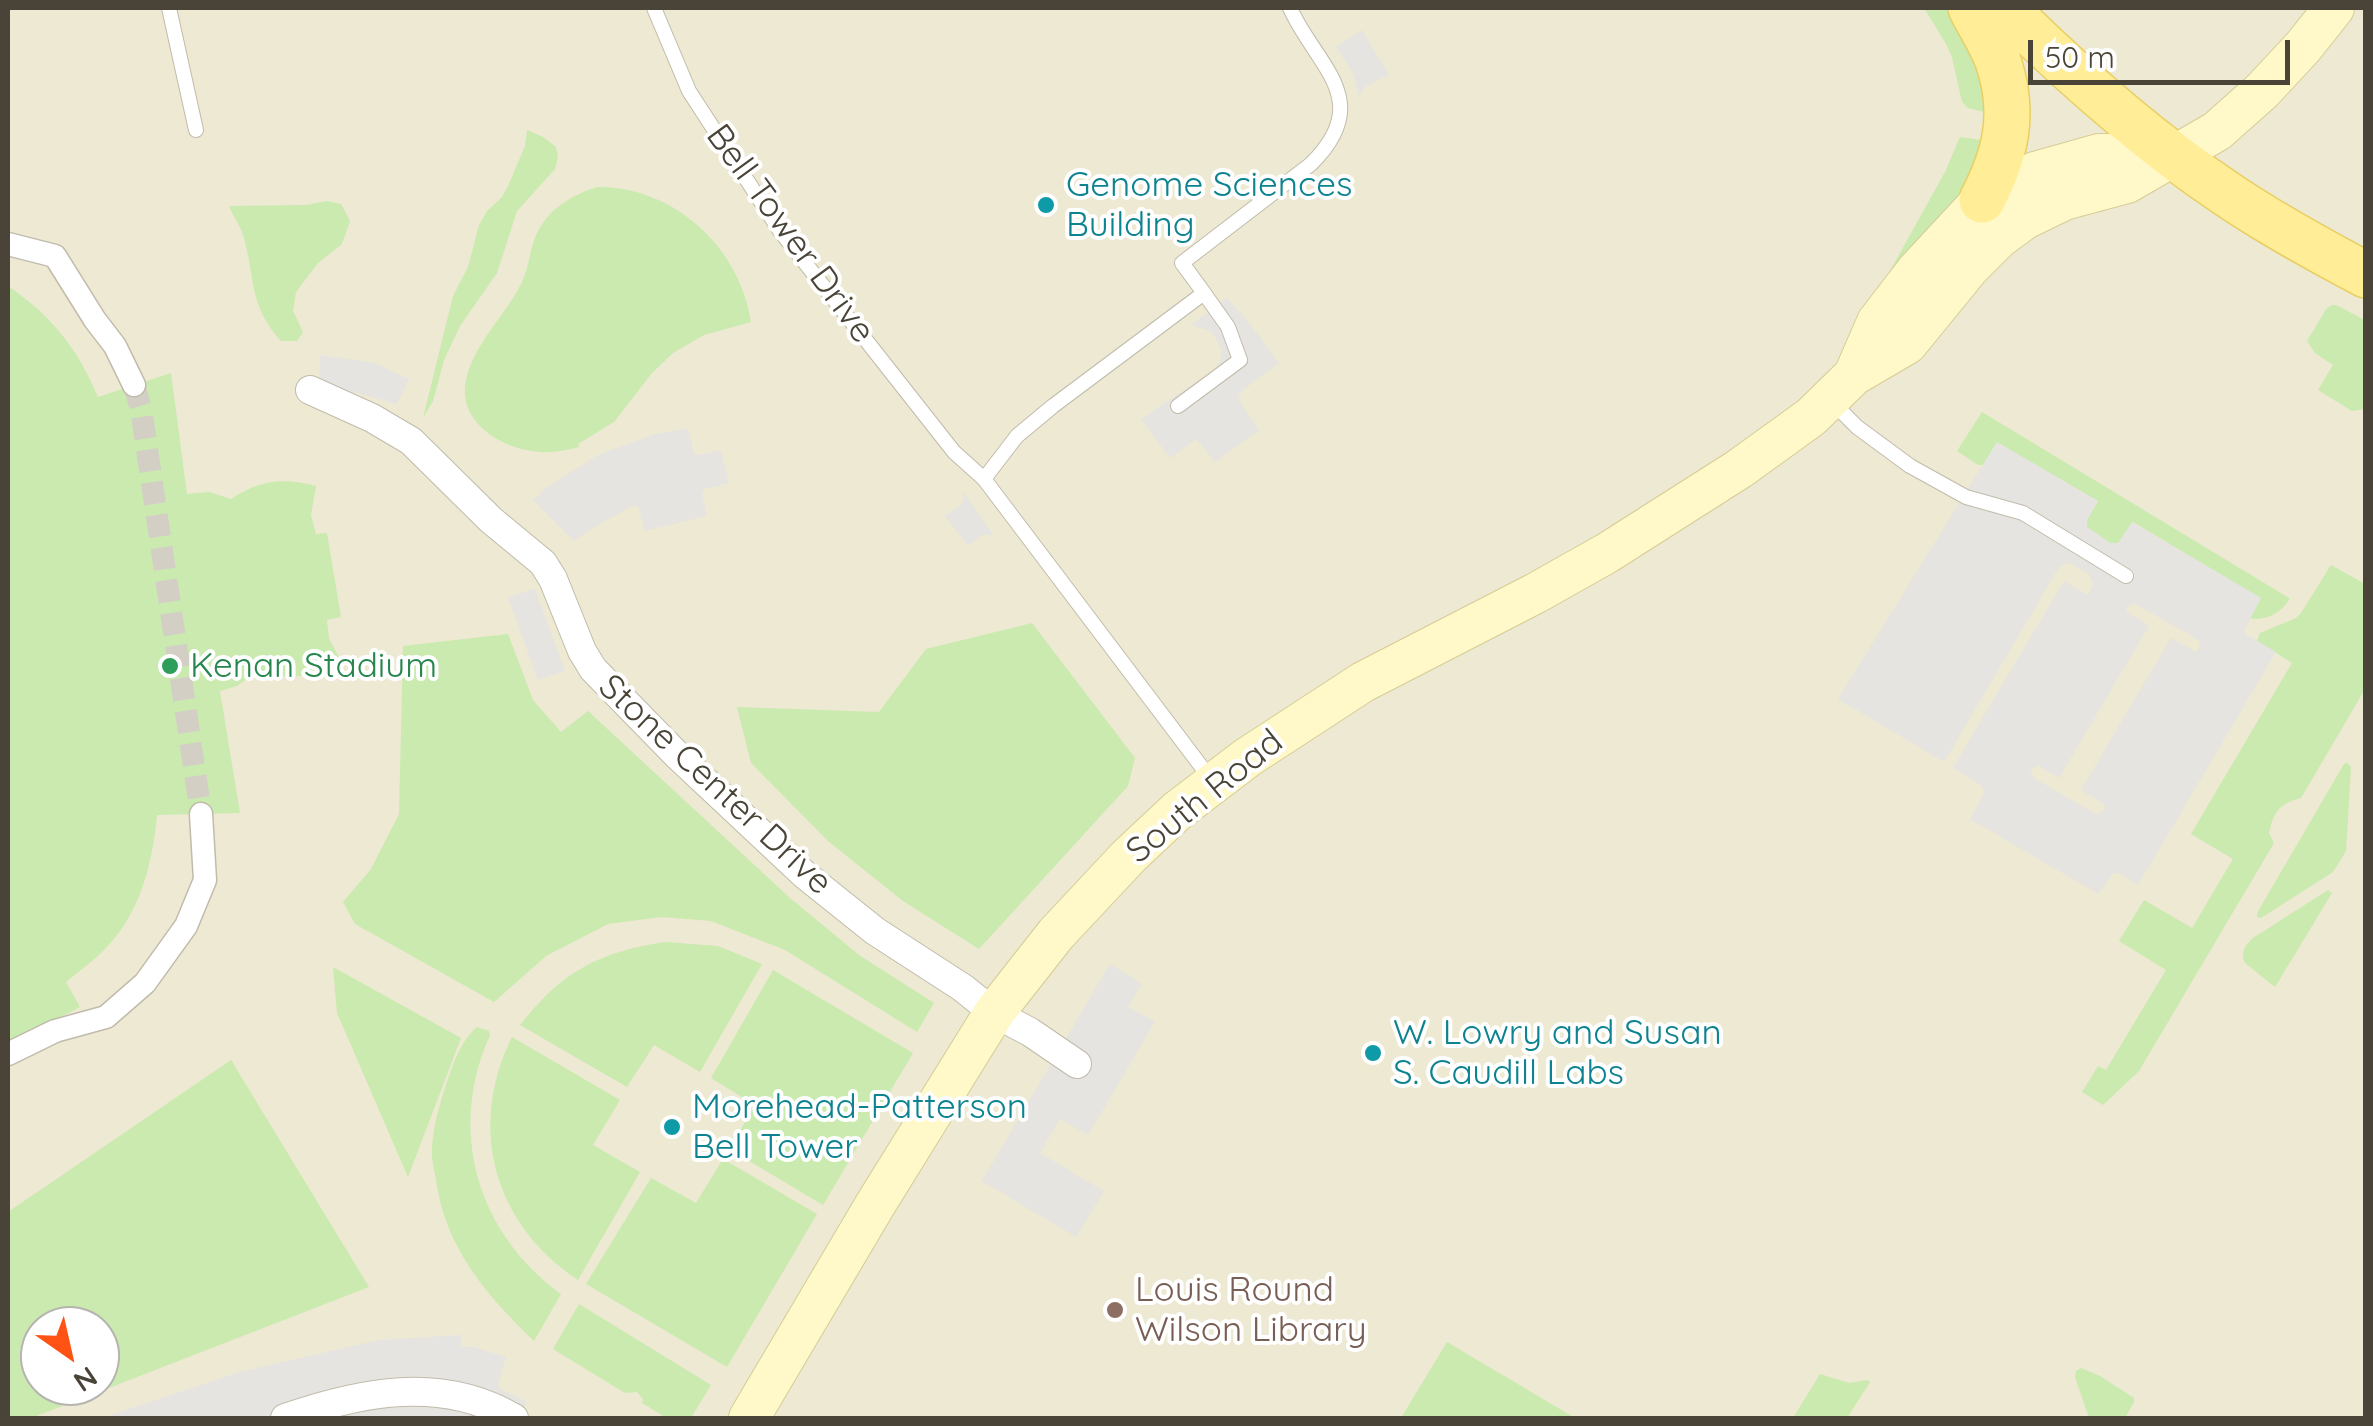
<!DOCTYPE html>
<html>
<head>
<meta charset="utf-8">
<style>
	body { margin:0 }
	#map { position:relative; width:2373px; height:1426px; overflow:hidden; background:#f5f2e9; font-family:Quicksand,sans-serif }
	canvas { display:block }
	.frame { position:absolute; inset:0; border:10px solid #494437; pointer-events:none }
	.north { position:absolute; left:20px; top:1306px; width:100px; height:100px; box-sizing:border-box; background:#fff; border:2px solid #b6b4af; border-radius:50%; rotate:146deg; font-size:28px; font-weight:700; line-height:40px; text-align:center; color:#494437 }
	.north::after { content:''; display:block; margin:auto; width:35px; height:45px; background:#ff5215; clip-path:polygon(50% 0,100% 100%,50% 72%,0 100%) }
	.scale { position:absolute; left:2028px; top:40px; width:262px; height:45px; box-sizing:border-box; border:5px solid #494437; border-top:0; padding-left:12px; font-size:30px; line-height:35px; white-space:nowrap; color:#494437; -webkit-text-stroke:8px #fff; paint-order:stroke }
</style>
</head>
<body>
<div id="map">
<canvas width="2373" height="1426"></canvas>
<div class="frame"></div>
<div class="north">N</div>
<div class="scale">50 m</div>
</div>
<script>
const ctx = document.querySelector('canvas').getContext('2d');
ctx.lineJoin = 'round';
function fill(path, color) { ctx.fillStyle = color; ctx.fill(path, 'evenodd'); }
function stroke(path, color, width, dash) { ctx.strokeStyle = color; ctx.lineWidth = width; ctx.lineCap = dash ? 'butt' : 'round'; ctx.setLineDash(dash || []); ctx.stroke(path); }
function label(font, color, halo, rows, align = 'center') {
  ctx.font = font + ' Quicksand,sans-serif'; ctx.lineWidth = 8; ctx.setLineDash([]); ctx.textBaseline = 'middle'; ctx.strokeStyle = halo; ctx.fillStyle = color; for (const [text, x, y, turn = 0] of rows) {
    ctx.save(); ctx.translate(x, y); ctx.rotate((+turn || 0) * Math.PI / 180); ctx.textAlign = isNaN(turn) ? turn : align; if (halo) ctx.strokeText(text, 0, 0); ctx.fillText(text, 0, 0); ctx.restore();
  }
}
const education = new Path2D(`
	M8,8H2365V1418H8ZM40,1326H100V1386H40Z`);
const green = new Path2D(`
	M1924,8H1945L1951,14L1978,69L1984,112L1968,108L1962,102L1952,57L1945,42Z
	M527,130L543,137L556,147L558,157L555,169L517,211L497,273L460,326L444,360L433,401L423,418L453,296L468,267L479,225L487,211L502,197L508,186L525,146Z
	M1960,137L1982,140C1977,163 1967,184 1954,204L1871,305L1945,172Z
	M597,187C673,186 740,247 751,322L704,335L673,353L652,373L614,422L578,444L579,447C567,450 554,453 541,452C502,450 454,421 467,376C477,340 505,316 521,284C527,272 529,259 532,247C541,214 566,197 597,187Z
	M326,201L341,204L350,221L342,244L318,263L296,292L293,311L303,332L297,341H281C248,305 256,278 243,235C240,225 233,216 229,206L307,205Z
	M8,286C51,315 78,349 98,397L171,373L187,494L209,492L231,499C259,480 284,477 316,486L311,515L316,534L327,533L341,617L327,620L329,639L341,661C310,678 291,680 256,672L237,686L220,691L240,813L157,815C153,859 142,906 113,940C100,956 82,969 66,982L80,1007L8,1045Z
	M2332,305H2336L2365,320V409L2352,411L2318,390L2333,365L2315,353L2307,341L2327,308Z
	M1982,412L2289,598V600C2281,613 2265,622 2249,618L2260,598L2133,522L2118,543H2110L2087,527V520L2098,501L1997,443L1983,465H1978L1957,451Z
	M2331,565L2365,584V689L2301,798C2279,804 2274,811 2269,833L2274,843L2139,1071L2103,1105L2082,1092L2098,1066L2106,1070L2166,970L2119,941L2144,900L2192,928L2233,859L2191,834L2292,663L2257,641L2260,633L2296,618L2301,613Z
	M1032,623L1135,758L1128,786L979,949L903,901L828,841L751,763L737,707L879,712L926,649Z
	M508,634L533,700L561,732L588,711L790,898L859,955L934,1003L917,1032L785,950L711,921L661,917L608,924L546,956L494,1002L355,924L343,902L371,869L399,814L403,646Z
	M2347,763L2351,767L2346,851L2333,872L2261,918L2257,917V913L2344,764Z
	M2328,890L2332,893L2275,987L2245,963C2240,953 2245,945 2253,938Z
	M665,942L718,946L762,964L700,1072L654,1045L627,1087L520,1025C562,972 598,952 665,942Z
	M333,967L461,1038L408,1177L337,1013Z
	M773,970L913,1053L823,1205L729,1149L755,1105L711,1078Z
	M477,1027L489,1031L490,1035C447,1131 477,1233 561,1294L534,1341C487,1296 444,1246 436,1179C434,1169 431,1158 432,1148C433,1128 439,1106 445,1088C453,1065 459,1043 477,1027Z
	M512,1037L620,1100L593,1145L640,1172L578,1280C494,1224 467,1128 512,1037Z
	M231,1060L369,1287L34,1417L8,1418V1212ZM40,1326H100V1386H40Z
	M723,1159L817,1214L727,1367L586,1284L651,1178L696,1203Z
	M579,1304L711,1385L691,1418H667L642,1403L643,1399L637,1392L625,1393L553,1349Z
	M1447,1342L1575,1418H1401Z
	M2081,1368L2100,1376L2134,1398V1402L2125,1418H2089L2075,1377L2076,1371Z
	M1820,1374L1849,1383L1867,1380L1870,1382L1847,1418H1793Z`);
const parking = new Path2D(`
	M1362,30L1389,75L1365,87L1359,96L1353,73L1336,47Z
	M1227,298L1250,324L1279,363L1243,390L1238,396L1241,403L1259,430L1215,462L1196,439L1170,458L1141,419L1214,370L1220,362L1221,350L1216,338L1210,331L1191,325Z
	M320,355L375,363L409,379L397,404L319,383Z
	M688,428L694,453L699,455L721,450L729,483L705,489L702,493L707,516L645,531L639,508L634,505L598,525L574,541L533,500L546,488L598,455L655,434Z
	M1997,442L2098,501L2087,520V527L2110,543H2118L2132,522L2261,598L2244,631L2247,635L2276,652L2138,885L2119,873H2114L2098,894L1970,819L1982,798L1984,790L1979,784L1953,768L2064,581L2086,594H2089L2093,584L2089,574L2069,563L2059,567L1944,762L1838,699ZM2133,603L2199,640L2200,647L2196,652L2171,638L2081,790L2105,805L2104,811L2096,814L2037,780L2032,775L2031,769L2037,765L2059,778L2149,626L2127,611L2126,608Z
	M963,491L994,536L985,534L968,546L945,516L962,504L964,497Z
	M535,589L565,671L538,680L508,597Z
	M1110,964L1142,984L1128,1007L1155,1022L1088,1135L1060,1119L1040,1153L1104,1191L1076,1237L982,1181Z
	M461,1335V1347H474L506,1357L498,1385L502,1390L526,1401L522,1418H102L239,1372L379,1340Z`);
const pedestrianTunnel = new Path2D(`
	M134,385L141,409L201,814`);
const service = new Path2D(`
	M169,8L196,130
	M654,8L689,91L780,231L954,452L984,479L1213,782
	M1830,400L1857,427L1910,466L1966,497L2023,513L2126,576
	M1178,406L1240,360L1228,327L1204,293
	M984,479L1017,436L1053,406L1204,293L1182,263L1311,164C1376,100 1316,66 1290,8`);
const pedestrian = new Path2D(`
	M8,244L55,256L95,320L115,346L134,385
	M8,1054L55,1031L106,1017L145,983L186,926L205,880L201,814`);
const minor = new Path2D(`
	M310,390L372,418L411,441L491,520L543,563L553,579L582,651L593,669L677,755L805,875L875,931L963,988L994,1013L1030,1032L1077,1064
	M285,1418C360,1392 441,1375 514,1418`);
const secondary = new Path2D(`
	M1854,375L1877,322L1917,270L1982,200L2035,172L2099,154L2174,155
	M749,1418L875,1205L994,1013L1056,934L1129,856L1177,811L1248,757L1363,682L1536,593L1607,553L1739,469L1811,417L1854,375L1907,344L1969,268L1998,239L2025,219L2064,200L2127,183L2217,131L2262,91L2303,47L2334,8`);
const primary = new Path2D(`
	M1971,8C1980,26 1993,45 1999,64C2015,114 2006,154 1982,200
	M2005,8C2074,76 2146,140 2227,194C2271,224 2319,250 2366,275`);
const markers = [
	[1046,205,10,"#0f9aa8"],
	[170,666,10,"#2e9e5b"],
	[1373,1053,10,"#0f9aa8"],
	[672,1127,10,"#0f9aa8"],
	[1115,1310,10,"#8d6e63"]
];
const cultureNames = [
	["Genome Sciences",1066,185],
	["Building",1066,225],
	["W. Lowry and Susan",1393,1033],
	["S. Caudill Labs",1393,1073],
	["Morehead-Patterson",692,1107],
	["Bell Tower",692,1147]
];
const streetNames = [
	["Bell Tower Drive",790,234,54],
	["Stone Center Drive",715,785,43],
	["South Road",1205,797,-39]
];
const leisureNames = [
	["Kenan Stadium",190,666]
];
const educationNames = [
	["Louis Round",1135,1290],
	["Wilson Library",1135,1330]
];
fill(education, '#eee9d2');
fill(green, '#caeab0');
fill(parking, '#e6e4e0');
stroke(pedestrianTunnel, '#d3cfc5', 22, [22, 11]);
stroke(service, '#c1bbab', 16);
stroke(pedestrian, '#c1bbab', 25);
stroke(minor, '#c1bbab', 30);
stroke(secondary, '#d6cc97', 42);
stroke(primary, '#e8cf63', 48);
stroke(service, '#fff', 14);
stroke(pedestrian, '#fff', 22);
stroke(minor, '#fff', 28);
stroke(secondary, '#fff8c8', 40);
stroke(primary, '#ffed97', 45);
for (const [x, y, r, color] of markers) { const dot = new Path2D(); dot.arc(x, y, r, 0, 2 * Math.PI); ctx.fillStyle = color; ctx.fill(dot); stroke(dot, '#fff', 4); }
label('35px', '#0d838f', '#fff', cultureNames, 'left');
label('35px', '#494437', '#fff', streetNames);
label('35px', '#27864d', '#fff', leisureNames, 'left');
label('35px', '#785e54', '#fff', educationNames, 'left');
</script>
</body>
</html>
